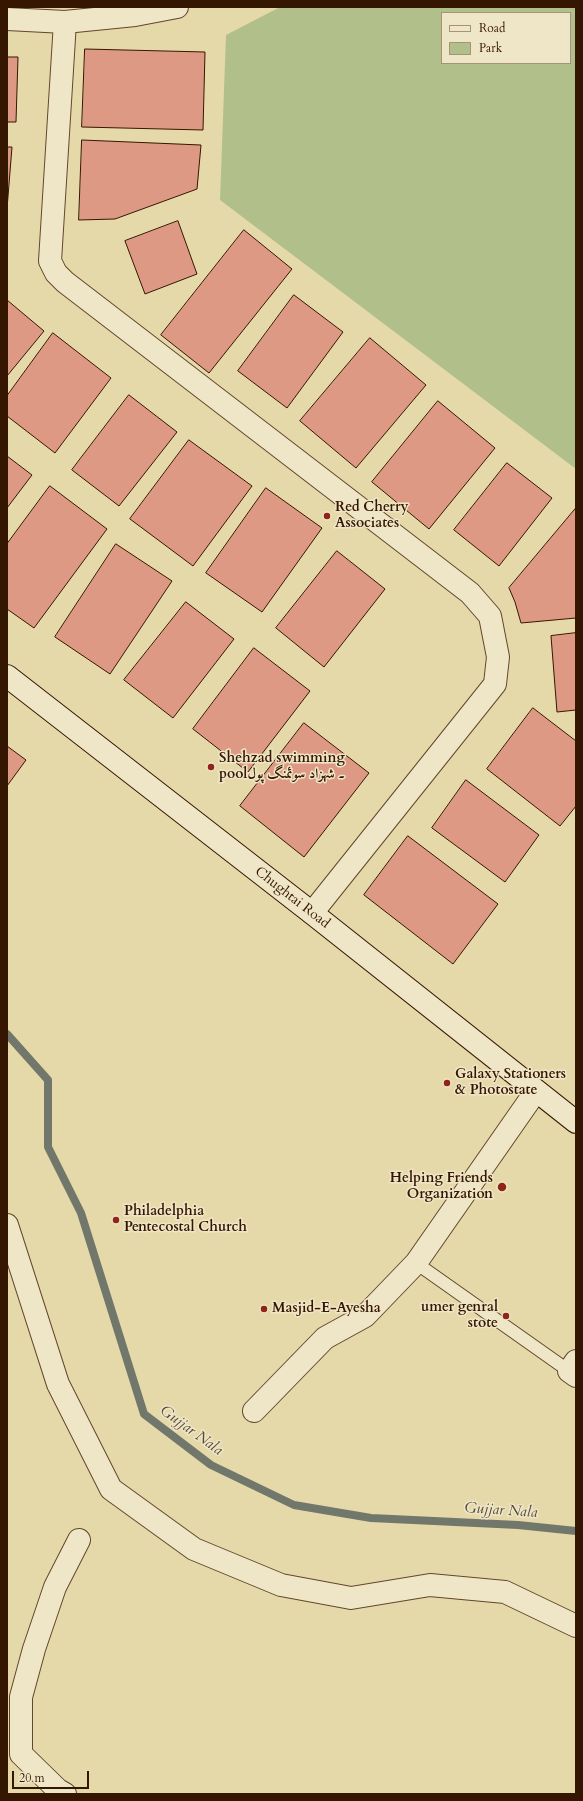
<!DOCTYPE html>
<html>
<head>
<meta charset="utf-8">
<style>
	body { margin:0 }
	#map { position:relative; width:583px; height:1801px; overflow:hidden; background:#e6d9a9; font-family:Cardo,serif }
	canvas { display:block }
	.frame { position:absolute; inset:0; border:8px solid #351601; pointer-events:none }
	.legend { position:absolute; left:441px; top:12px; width:130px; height:52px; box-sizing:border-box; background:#efe6c7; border:1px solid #a59378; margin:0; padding:5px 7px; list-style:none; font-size:12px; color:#351601 }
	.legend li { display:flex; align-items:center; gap:8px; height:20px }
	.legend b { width:20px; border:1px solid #a59378 }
	.scale { position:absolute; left:12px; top:1771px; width:77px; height:18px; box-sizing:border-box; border:2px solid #351601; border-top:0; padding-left:5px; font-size:12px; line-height:14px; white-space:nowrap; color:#351601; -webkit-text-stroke:3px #efe6c7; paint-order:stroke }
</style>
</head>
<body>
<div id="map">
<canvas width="583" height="1801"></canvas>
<div class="frame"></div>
<ul class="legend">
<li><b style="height:5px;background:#efe6c7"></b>Road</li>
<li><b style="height:11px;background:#b1c08b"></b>Park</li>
</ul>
<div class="scale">20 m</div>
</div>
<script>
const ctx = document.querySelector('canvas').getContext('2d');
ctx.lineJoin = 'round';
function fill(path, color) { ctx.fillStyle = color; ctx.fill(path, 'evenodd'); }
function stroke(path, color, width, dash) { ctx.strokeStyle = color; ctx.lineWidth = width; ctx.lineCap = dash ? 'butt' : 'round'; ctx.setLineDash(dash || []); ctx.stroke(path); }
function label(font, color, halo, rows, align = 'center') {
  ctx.font = font + ' Cardo,Amiri,serif'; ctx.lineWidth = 3; ctx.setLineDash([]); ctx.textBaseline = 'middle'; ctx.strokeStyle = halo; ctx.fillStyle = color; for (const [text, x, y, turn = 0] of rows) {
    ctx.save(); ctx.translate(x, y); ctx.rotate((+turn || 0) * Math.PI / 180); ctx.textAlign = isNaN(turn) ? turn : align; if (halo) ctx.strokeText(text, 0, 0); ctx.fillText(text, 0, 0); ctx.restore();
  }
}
const green = new Path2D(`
	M280,7H576V469L220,200L226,35ZM442,13H570V63H442Z`);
const stream = new Path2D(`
	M7,1034L48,1080V1147L81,1213L144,1414L211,1465L294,1505L371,1518L518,1525L576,1531`);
const building = new Path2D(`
	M85,49L205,52L203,130L82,127Z
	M7,57H18L16,122H7Z
	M82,140L201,145L197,189L115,219L79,220Z
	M7,147H12L7,209Z
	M178,221L197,274L145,294L125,241Z
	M244,230L292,269L209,373L161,335Z
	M294,295L343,332L287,408L238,371Z
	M7,300L44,331L7,376Z
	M53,333L111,378L55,453L7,416V396Z
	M370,338L426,385L356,468L300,421Z
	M129,395L177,432L119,506L72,470Z
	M438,401L495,448L429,529L372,482Z
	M189,440L252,486L193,566L130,519Z
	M7,456L32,475L7,508Z
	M507,463L552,498L499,566L454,530Z
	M50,486L107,529L34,628L7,609V544Z
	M266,488L322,528L262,612L206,573Z
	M576,508V618L521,623L515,602L509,588Z
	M116,544L172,581L110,674L55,637Z
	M337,551L385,589L324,667L276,628Z
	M186,602L234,639L173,718L124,680Z
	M576,633V710L557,712L551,636Z
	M254,648L310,691L248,772L193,729Z
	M533,708L576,741V806L560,826L487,769Z
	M304,723L369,773L304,857L240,806Z
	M7,746L26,760L7,786Z
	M466,780L539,835L505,882L432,828Z
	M408,836L498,904L453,964L364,895Z`);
const lane = new Path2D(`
	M416,1263L569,1371`);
const street = new Path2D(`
	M7,19L65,22L135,15L177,7
	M65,22L50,261L56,273L65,282L470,593L490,616L498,657L495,684L312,913
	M7,1225L58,1384L111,1489L194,1549L281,1585L351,1598L430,1585L505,1592L576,1626
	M576,1361L569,1371L576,1376
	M254,1411L325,1338L365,1316L416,1263L536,1091
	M65,1794L58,1790L21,1754V1697L34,1649L55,1587L79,1540`);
const secondary = new Path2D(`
	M7,676L312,913L576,1122`);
const markers = [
	[327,516,4,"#8f2418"],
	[211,767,4,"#8f2418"],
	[447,1083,4,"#8f2418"],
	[502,1187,5,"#8f2418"],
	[116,1220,4,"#8f2418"],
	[264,1309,4,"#8f2418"],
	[506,1316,4,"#8f2418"]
];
const poiNames = [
	["Red Cherry",335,508],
	["Associates",335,524],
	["Shehzad swimming",219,759],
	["pool۔ شہزاد سوئمنگ پول",219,775],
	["Galaxy Stationers",455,1075],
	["& Photostate",455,1091],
	["Helping Friends",493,1179,"right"],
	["Organization",493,1195,"right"],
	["Philadelphia",124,1212],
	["Pentecostal Church",124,1228],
	["umer genral",498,1308,"right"],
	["stote",498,1324,"right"],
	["Masjid-E-Ayesha",272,1309]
];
const streetNames = [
	["Chughtai Road",292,898,38]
];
const waterNames = [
	["Gujjar Nala",191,1431,36],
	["Gujjar Nala",501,1511,4]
];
fill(green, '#b1c08b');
stroke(stream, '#71786b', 8);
fill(building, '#de9984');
stroke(building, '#351601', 1);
stroke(lane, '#61472b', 14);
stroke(street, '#61472b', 24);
stroke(secondary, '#351601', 24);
stroke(lane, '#efe6c7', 12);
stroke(street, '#efe6c7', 22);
stroke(secondary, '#efe6c7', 22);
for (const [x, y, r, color] of markers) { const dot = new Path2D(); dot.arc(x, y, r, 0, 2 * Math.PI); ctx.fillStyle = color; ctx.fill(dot); stroke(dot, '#efe6c7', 1.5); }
label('bold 14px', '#351601', '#efe6c7', poiNames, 'left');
label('14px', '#351601', '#efe6c7', streetNames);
label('italic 15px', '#534736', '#efe6c7', waterNames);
</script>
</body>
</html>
